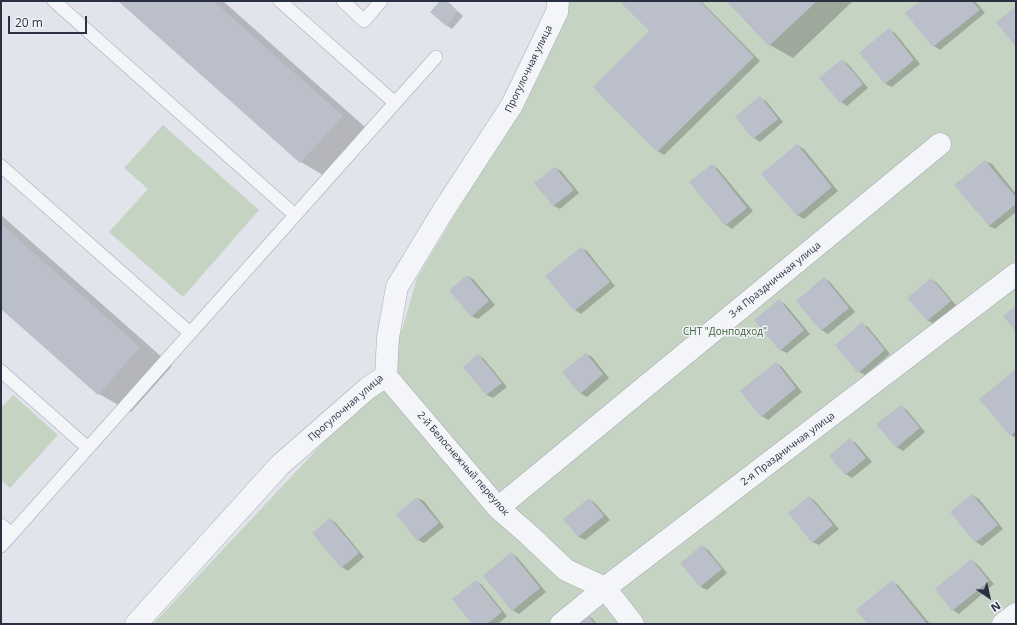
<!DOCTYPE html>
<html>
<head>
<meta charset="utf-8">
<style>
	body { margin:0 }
	#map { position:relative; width:1017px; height:625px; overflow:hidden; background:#e1e4ea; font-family:"Open Sans",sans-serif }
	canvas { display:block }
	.frame { position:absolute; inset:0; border:2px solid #293042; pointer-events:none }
	.north { position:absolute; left:969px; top:577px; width:40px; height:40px; -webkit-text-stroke:3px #f1f3f7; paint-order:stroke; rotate:146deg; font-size:11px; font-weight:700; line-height:16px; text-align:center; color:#293042 }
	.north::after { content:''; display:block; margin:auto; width:14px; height:18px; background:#293042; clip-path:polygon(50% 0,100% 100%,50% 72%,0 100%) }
	.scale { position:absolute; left:8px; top:16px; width:79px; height:18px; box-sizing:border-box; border:2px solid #293042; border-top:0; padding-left:5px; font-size:12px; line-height:14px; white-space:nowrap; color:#293042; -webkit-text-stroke:3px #f1f3f7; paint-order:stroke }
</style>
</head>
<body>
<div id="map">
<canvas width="1017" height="625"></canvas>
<div class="frame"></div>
<div class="north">N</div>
<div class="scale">20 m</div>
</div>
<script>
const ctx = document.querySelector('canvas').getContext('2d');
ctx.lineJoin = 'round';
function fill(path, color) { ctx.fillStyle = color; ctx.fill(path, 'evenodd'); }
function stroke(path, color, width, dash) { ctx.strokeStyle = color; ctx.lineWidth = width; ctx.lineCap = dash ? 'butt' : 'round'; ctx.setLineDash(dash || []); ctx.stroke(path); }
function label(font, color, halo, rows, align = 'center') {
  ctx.font = font + ' "Open Sans",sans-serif'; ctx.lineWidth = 3; ctx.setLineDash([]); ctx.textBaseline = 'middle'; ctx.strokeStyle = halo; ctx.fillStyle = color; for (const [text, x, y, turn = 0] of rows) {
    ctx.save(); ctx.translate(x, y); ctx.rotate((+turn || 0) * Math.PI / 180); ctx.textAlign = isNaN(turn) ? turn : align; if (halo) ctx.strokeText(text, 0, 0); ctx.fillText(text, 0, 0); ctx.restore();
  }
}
const green = new Path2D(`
	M562,1H1016V624H153L351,413L379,386L403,327L417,278L532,86Z
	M163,125L259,210L183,297L109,232L148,189L124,168Z
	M13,395L58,435L10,488L1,480V408Z`);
const shadow = new Path2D(`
	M119,1H223L374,135L333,181L301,162Z
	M441,1H445L449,3L463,16L452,29L446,25Z
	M621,1H701L760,61L664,155L658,151L594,87L651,31Z
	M728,1H853L793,58L770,45Z
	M921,1H975L985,13L940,50L934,46L907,13Z
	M889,30L895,33L920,64L892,87L886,84L861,53Z
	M842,60L848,64L868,88L847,106L841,102Z
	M760,98L766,101L783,122L760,142L754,138Z
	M797,145L804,149L838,191L804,219L797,215Z
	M985,161L992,164L1016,194V212L995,229L989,226Z
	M712,165L718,169L753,211L732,229L726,225Z
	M555,168L561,171L579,193L560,209L554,206L536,183Z
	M1,215L172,366L131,412L99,394L1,307Z
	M581,248L587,251L615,286L581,314L575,310L546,276Z
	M468,276L474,280L495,305L478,319L471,316Z
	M824,278L830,282L855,312L828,334L822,330Z
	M931,279L937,283L956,305L934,324L927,320Z
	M779,301L785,304L810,334L787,353L781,350Z
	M862,324L868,327L890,354L865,375L859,372Z
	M586,354L592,357L609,378L587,397L580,393Z
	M478,355L484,359L507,387L493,398L487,395L464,367Z
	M776,363L782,367L802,392L768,420L762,416Z
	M1015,371L1016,372V438L1011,435L981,399Z
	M901,406L907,410L925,432L903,451L897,447Z
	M850,440L856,443L872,462L852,478L846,474Z
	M972,495L979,499L1003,529L982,546L976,542Z
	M809,497L815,501L839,529L819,545L813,542Z
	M417,498L424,501L444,527L424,543L418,540Z
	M589,499L595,503L610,520L585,540L579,537L565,519Z
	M330,519L336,523L364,557L348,571L342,567Z
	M702,546L708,550L727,573L707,590L701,587L681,563Z
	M511,553L517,557L546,592L519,614L512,610Z
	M971,560L977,564L994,584L959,614L953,610Z
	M476,581L482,585L507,616L498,624H474Z
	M892,582L898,585L930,624H869Z
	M587,615L593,619L597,624H576Z`);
const building = new Path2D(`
	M118,1H213L343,116L300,163Z
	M440,1H445L458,12L446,26L430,12Z
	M619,1H700L754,57L657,152L593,87L649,31Z
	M726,1H817L769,46Z
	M920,1H972L980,10L933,47L905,13Z
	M1016,6V47L996,22Z
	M889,28L914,60L885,84L859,53Z
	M842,59L863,84L840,103L819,78Z
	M760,96L778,119L753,139L735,117Z
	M797,144L832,187L797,216L761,174Z
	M985,160L1016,197V204L989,226L954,185Z
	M712,164L747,208L725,226L689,182Z
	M555,167L574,190L553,206L534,183Z
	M1,224L140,347L98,395L1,309Z
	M581,247L610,282L574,311L545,276Z
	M467,275L489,301L471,317L449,290Z
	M824,277L849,308L821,331L796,301Z
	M931,278L951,301L927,321L907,298Z
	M779,299L804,330L780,351L754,320Z
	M1016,306V332L1003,316Z
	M862,322L885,350L858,373L835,345Z
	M586,353L603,374L580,394L562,372Z
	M478,354L502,383L486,395L463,367Z
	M776,362L796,388L761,417L740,391Z
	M1015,370L1016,372V431L1010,436L979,399Z
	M901,405L920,428L896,448L876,424Z
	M850,438L866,458L845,475L829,456Z
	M972,494L998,525L975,543L950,512Z
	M809,496L833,525L812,543L788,513Z
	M417,497L439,523L417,541L396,514Z
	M589,498L604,516L578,537L563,519Z
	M330,518L359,553L341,568L312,533Z
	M702,545L722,569L700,587L680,563Z
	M511,552L540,588L512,611L483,576Z
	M971,559L989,581L952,611L935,589Z
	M476,580L502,612L487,624H472L452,599Z
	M892,580L927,624H868L856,610Z
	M587,614L595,624H575Z`);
const service = new Path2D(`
	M54,1L295,215
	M343,1L364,21L381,1
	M395,103L436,57
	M1,166L190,333
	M1,371L88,448L395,103L280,1
	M1,525L12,534
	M1,546L88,448`);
const minor = new Path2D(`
	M386,376L498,508L528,534L566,570L605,588L633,624
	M498,508L940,144
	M136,624L280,465L368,388L386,376L388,337L397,287L443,211L512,105L557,12L558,1
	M561,624L605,588L1016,274
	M1003,624L1016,614`);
const streetNames = [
	["Прогулочная улица",529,69,-64],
	["3-я Праздничная улица",775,280,-39],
	["Прогулочная улица",346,408,-41],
	["2-я Праздничная улица",788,449,-37],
	["2-й Белоснежный переулок",463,464,49]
];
const parkNames = [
	["СНТ \"Донподход\"",725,332]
];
fill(green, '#c5d4c2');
fill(shadow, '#0003');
fill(building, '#bbbfca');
stroke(service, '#a6aab4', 14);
stroke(minor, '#a6aab4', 23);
stroke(service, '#f4f5f8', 13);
stroke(minor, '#f4f5f8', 22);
label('10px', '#293042', '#f1f3f7', streetNames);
label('10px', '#3a5e36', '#f1f3f7', parkNames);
</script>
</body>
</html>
